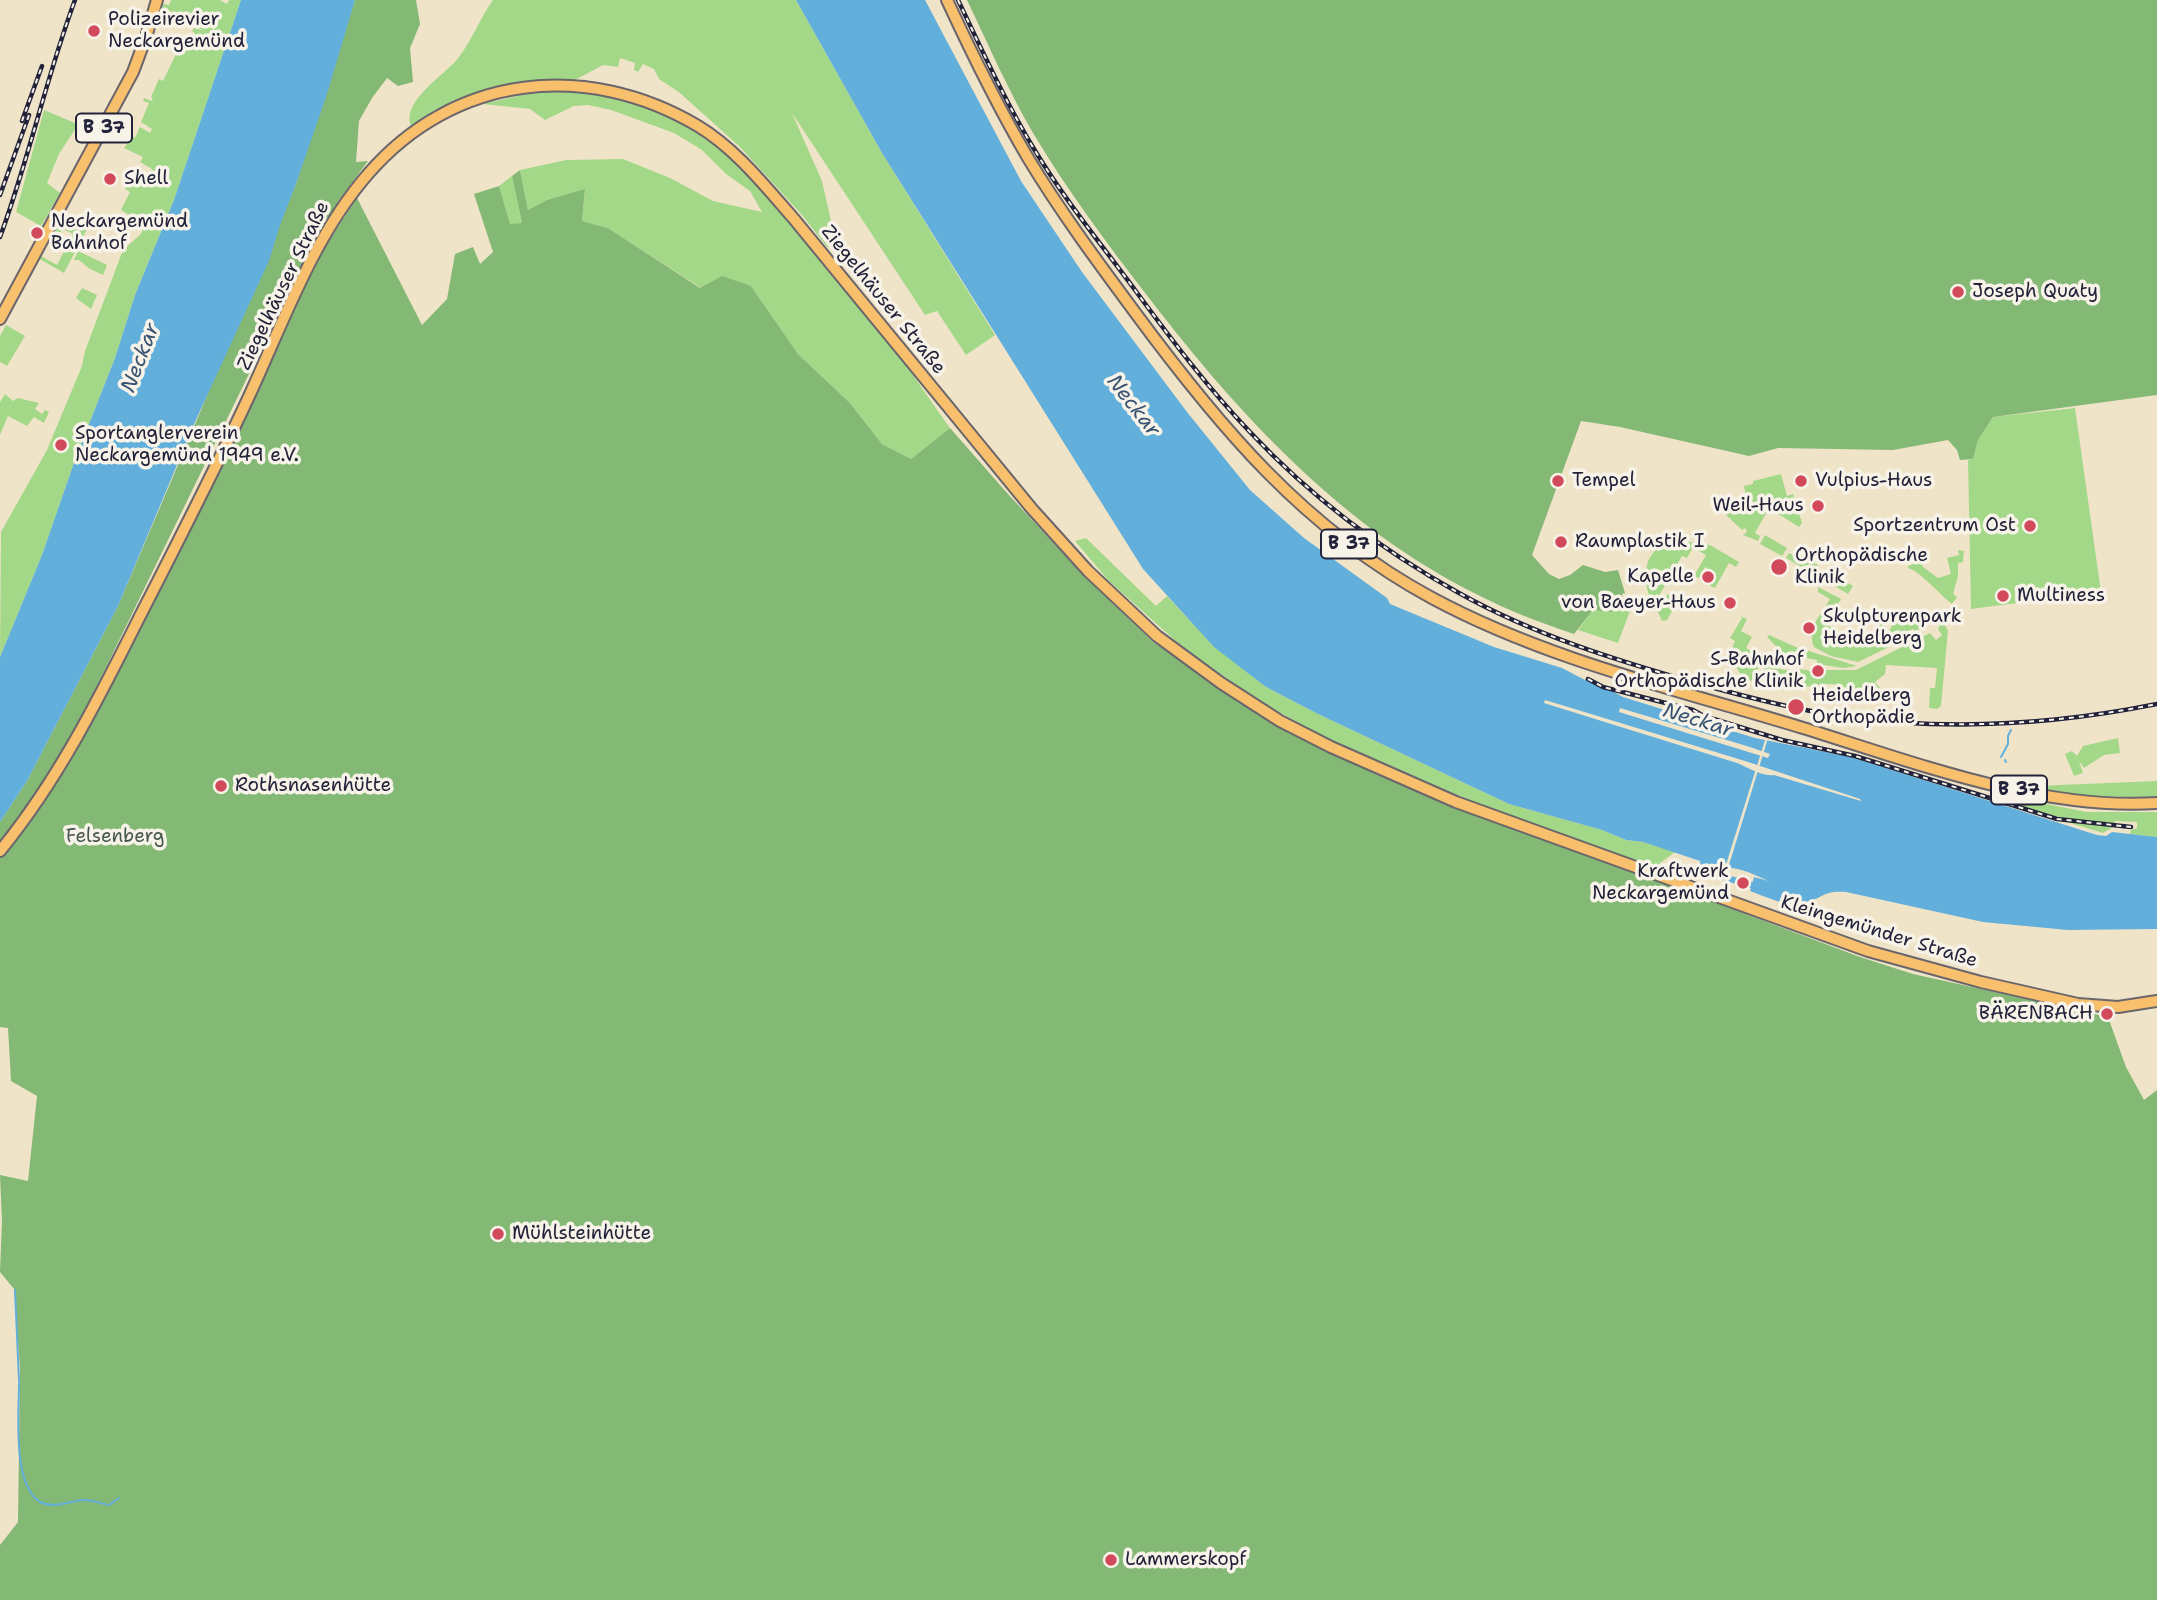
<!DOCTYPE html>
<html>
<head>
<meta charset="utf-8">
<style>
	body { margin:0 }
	canvas { display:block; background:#f0e4c8 }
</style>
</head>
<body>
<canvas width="2157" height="1600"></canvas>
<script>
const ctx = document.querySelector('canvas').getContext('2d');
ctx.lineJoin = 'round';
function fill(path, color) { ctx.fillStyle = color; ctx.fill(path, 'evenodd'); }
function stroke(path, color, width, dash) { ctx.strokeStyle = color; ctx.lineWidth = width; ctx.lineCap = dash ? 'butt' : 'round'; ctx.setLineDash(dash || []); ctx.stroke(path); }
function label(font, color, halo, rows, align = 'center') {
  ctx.font = font + ' "Shantell Sans",sans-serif'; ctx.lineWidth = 7; ctx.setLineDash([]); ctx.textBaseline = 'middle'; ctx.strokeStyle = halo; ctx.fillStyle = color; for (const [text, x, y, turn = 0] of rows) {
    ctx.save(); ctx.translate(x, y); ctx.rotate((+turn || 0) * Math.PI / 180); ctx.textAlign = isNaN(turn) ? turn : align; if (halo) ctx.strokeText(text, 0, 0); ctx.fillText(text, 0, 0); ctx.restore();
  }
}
const green = new Path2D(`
	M171,0H220L227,4L229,0H241L174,200L135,295L115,358L76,457L42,555L0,657L1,532L47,450L82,366L85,351L123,250L141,234L144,224L121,210L130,192L125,189L135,169L148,175L152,169L140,162L143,157L124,148L132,136L135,138L140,127L150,133L152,129L141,122L149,103L143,101L144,98L151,101L153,98L151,97L159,79L163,81L177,52L183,54L191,35L194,36L195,33L192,31L194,28L207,32L192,26L193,21L162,8L163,4L169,5Z
	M493,0H796L882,153L995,335L966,355L937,311L925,315L792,113L822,181L836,243L827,247L802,215L740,147L680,93L659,79L654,69L643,64L638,72L634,70L635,63L620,58L618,67L603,65L575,80H540L512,83L486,89L435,110L411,126C401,100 447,74 459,57C472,40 480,18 493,0Z
	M540,91C594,91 647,99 693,129C731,155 760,188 789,222C820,256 851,291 879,328C904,360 926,395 950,428L911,459L882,444L850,403L798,354L751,286L701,288L608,228L582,221L585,190L547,200L528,210L520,170L566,160L623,159L670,178L713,201L762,212L750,191L726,174L702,150L674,133L611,110L588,105L574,106L545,120L530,109L483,104Z
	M44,110L94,131L87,143L82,141L86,132L76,128L59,154L47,183L60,193L41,226L16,212Z
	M512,176L522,223L510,225L499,186Z
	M62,213L88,227L64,273L38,258L39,255L57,265L73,234L63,229L60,233L53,230Z
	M78,251L107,265L103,275L90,269L79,260H74Z
	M82,288L97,295L91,309L76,298Z
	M6,325L25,336L7,366L0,362V336Z
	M5,394L13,401L18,398L39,403L35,409L42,414L45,410L49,412L44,423L34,417L27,426L8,416L0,435V402Z
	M2075,408L2101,592L1971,609L1968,460L1973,459L1978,440L1993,417Z
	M1781,474L1787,496L1793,494L1802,523L1799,527L1769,508L1755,533L1760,536L1758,541L1743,535L1747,532L1745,528L1742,530L1725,514V501L1746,496L1744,486L1753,484V481Z
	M1765,535L1787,548L1782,556L1760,544Z
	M1086,538L1156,606L1167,596L1215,647L1266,687L1318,714L1509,804L1602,830L1626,840L1643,842L1675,852L1655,867L1481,805L1330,741L1255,698L1180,645L1108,580L1075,541Z
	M1675,540L1710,545L1739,562L1736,567L1729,563L1715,588L1709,585L1716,573L1705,567L1699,578L1694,576L1706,555L1699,551L1700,548L1694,545L1687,558L1682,556L1653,606C1641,578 1641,549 1675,540Z
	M1958,550L1964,551L1963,562L1958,563V576L1953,594L1957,597L1952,604C1939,594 1922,573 1908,568V566L1922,561L1923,567L1938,578L1951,574L1947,558L1959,555Z
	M1796,552L1818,565L1813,574L1786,558L1789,553L1793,555Z
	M1831,573L1853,586L1848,594L1826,581Z
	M1818,587L1841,599L1838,604L1836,603L1826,619L1828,621L1827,625L1865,646L1879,621L1885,624L1882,635L1889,647L1858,662L1831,656L1814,647C1806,627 1821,616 1830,599L1818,592Z
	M1672,593L1676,596L1677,602L1667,620L1662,621L1657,610L1665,596Z
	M1623,599L1633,603L1618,643L1578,630L1593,610L1612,612Z
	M1906,614L1927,625L1915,631L1913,629L1902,635L1904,640L1891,641L1886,632H1889L1893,623L1891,621L1894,617Z
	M1740,616L1747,619L1741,631L1752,637L1746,648L1761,657L1765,651L1771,654L1776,646L1767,637L1769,635L1796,647L1857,666L1843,668L1817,664V660L1776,653L1775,657L1768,658L1759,664L1756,681L1744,680L1729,655L1735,641L1730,638L1742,618Z
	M1940,625H1945L1948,631L1941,706L1937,709L1929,708L1930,688H1935L1937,668L1886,665L1885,674L1875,682L1880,688L1879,700C1859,704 1855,689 1838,685C1827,682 1816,686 1805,687L1804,683L1796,684V688H1790V683L1782,682L1781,686L1771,684L1763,677L1764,668L1772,663L1773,668L1799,672L1800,669L1817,672L1818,670H1856L1930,633L1936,640L1942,635L1938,629Z
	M2118,738L2120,753L2104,755L2084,768L2079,761L2083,773L2074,776L2065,754L2072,751L2077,756L2083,746Z
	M2157,781V797C2116,799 2075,799 2035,786Z
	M2016,798L2087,812H2157V837L2130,834L2131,830L2137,828V822L2115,821L2114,824L2063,818L2018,806Z
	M2063,821L2115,826L2103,833Z`);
const forest = new Path2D(`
	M355,0H416L420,24L410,48L413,82L398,86L387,78L372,98L359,121L356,162L368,161L339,200L304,261L92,696C65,746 38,798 0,840V822L27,781L118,606L172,479L296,184Z
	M967,0H2157V395L1993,417L1978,440L1973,459L1960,460L1957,450L1948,440L1893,450L1778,448L1749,456L1620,427L1581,421L1532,555L1549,574L1559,579L1570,575L1583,565L1605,572L1618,570L1625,593L1622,594L1623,599L1612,612L1593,610L1574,634C1541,623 1507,610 1476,594C1342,527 1239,415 1149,298C1108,245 1067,190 1033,133C1008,90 988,44 967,0Z
	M520,170L528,210L547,200L585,189L582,221L608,228L700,288L722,276L751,286L798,354L850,403L882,444L911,459L950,428L1007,493L1083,575L1154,643L1277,725L1343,759L1456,805L1860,957L1913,974L2108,1017L2126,1067L2144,1100L2157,1090V1600H0V1545L18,1522L20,1368L14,1289L0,1272L2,1221L0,1175L28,1181L37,1096L11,1081L8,1028L0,1027V857L56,781L88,729L199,508L255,373L321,253L357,198L422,325L447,299L455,254L473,247L480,264L493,252L474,194L499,186L510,224L522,223L512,176Z`);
const water = new Path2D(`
	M241,0H355L327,94L296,184L280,225L269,261L195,422L118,606L27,781L0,822V657L42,555L76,457L115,358L135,295L174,200Z
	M796,0H925L1021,181L1082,272L1187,412L1250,490L1304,538L1387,598L1390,604L1494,647L1562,668L1585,680L1587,677L1623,697L1755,738L1851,757L2097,835L2106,836L2112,832L2157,837V929L2068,930L1983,922L1846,892C1822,890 1823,899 1803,903C1785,907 1767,897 1750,891L1754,877L1769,881C1755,875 1738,866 1721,868L1643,842L1626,840L1602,830L1509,804L1318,714L1266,687L1214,647L1143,569L882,153ZM1545,700L1745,761L1860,799L1861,801L1774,775C1761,777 1745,765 1734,762C1670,742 1607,723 1544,703ZM1620,708L1750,747L1770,754L1768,758L1619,712Z`);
const pier = new Path2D(`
	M1766,737L1768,738L1728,868L1724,871Z`);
const stream = new Path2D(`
	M2001,757L2008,744V736L2011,730
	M2005,760L2006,762
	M15,1290L19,1381
	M19,1383C19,1412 12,1485 40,1502C53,1509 70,1501 83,1500C91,1499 101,1504 109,1505L119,1498`);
const canal = new Path2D(`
	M1703,862L1706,872L1751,885`);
const major = new Path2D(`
	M947,0C972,54 998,107 1028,158C1060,211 1097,261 1134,311C1218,425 1304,529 1432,598C1547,660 1679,690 1803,728C1913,762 2041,811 2157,803
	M0,319L133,72L146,37L157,0
	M0,851C59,779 99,698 140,616C178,542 216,468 251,392C285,318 314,236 368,174C454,74 587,60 698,126C736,149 765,186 794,219L1032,509L1088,571L1157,636L1221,683L1280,721L1331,747L1456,802L1868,951L1981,982L2078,1004L2118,1007L2157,1001`);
const rail = new Path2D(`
	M958,0C982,50 1005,101 1034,149C1064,199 1101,244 1135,290C1171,339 1208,388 1250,432C1310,496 1383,551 1459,593C1534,635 1618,661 1700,684C1746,697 1793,709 1840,716C1945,731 2053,725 2157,704
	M22,121L42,66
	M0,195L29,115
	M0,237C29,159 46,78 75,0
	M1588,679L1603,687L1693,710L1704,716L1782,740L1855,756L2057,819L2131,827`);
const markers = [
	[94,31,7,"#d1495b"],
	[110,179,7,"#d1495b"],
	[37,233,7,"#d1495b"],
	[1958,292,7,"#d1495b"],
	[61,445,7,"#d1495b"],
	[1558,481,7,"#d1495b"],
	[1801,481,7,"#d1495b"],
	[1818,506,7,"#d1495b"],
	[2030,526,7,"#d1495b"],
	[1561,542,7,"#d1495b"],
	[1779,567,9,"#d1495b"],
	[1708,577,7,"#d1495b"],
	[2003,596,7,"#d1495b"],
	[1730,603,7,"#d1495b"],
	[1809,628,7,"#d1495b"],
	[1818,671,7,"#d1495b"],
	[1796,707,9,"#d1495b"],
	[221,786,7,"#d1495b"],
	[1743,883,7,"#d1495b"],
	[2107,1014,7,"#d1495b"],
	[498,1234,7,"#d1495b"],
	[1111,1560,7,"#d1495b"]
];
const shields = [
	[104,128,56],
	[1349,544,56],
	[2019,790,56]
];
const shieldNames = [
	["B 37",104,128],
	["B 37",1349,544],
	["B 37",2019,790]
];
const poiNames = [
	["Polizeirevier",108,20],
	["Neckargemünd",108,42],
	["Shell",124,179],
	["Neckargemünd",51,222],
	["Bahnhof",51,244],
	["Joseph Quaty",1972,292],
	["Sportanglerverein",75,434],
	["Neckargemünd 1949 e.V.",75,456],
	["Tempel",1572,481],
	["Vulpius-Haus",1815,481],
	["Weil-Haus",1804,506,"right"],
	["Sportzentrum Ost",2016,526,"right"],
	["Raumplastik I",1575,542],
	["Orthopädische",1795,556],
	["Klinik",1795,578],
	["Kapelle",1694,577,"right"],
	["Multiness",2017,596],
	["von Baeyer-Haus",1716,603,"right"],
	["Skulpturenpark",1823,617],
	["Heidelberg",1823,639],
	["S-Bahnhof",1804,660,"right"],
	["Orthopädische Klinik",1804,682,"right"],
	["Heidelberg",1812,696],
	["Orthopädie",1812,718],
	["Rothsnasenhütte",235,786],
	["Kraftwerk",1729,872,"right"],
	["Neckargemünd",1729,894,"right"],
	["BÄRENBACH",2093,1014,"right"],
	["Mühlsteinhütte",512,1234],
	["Lammerskopf",1125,1560]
];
const streetNames = [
	["Ziegelhäuser Straße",284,286,-64],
	["Ziegelhäuser Straße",883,300,51],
	["Kleingemünder Straße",1879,932,17]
];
const parkNames = [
	["Felsenberg",115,837]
];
const waterNames = [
	["Neckar",141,358,-69],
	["Neckar",1133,406,52],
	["Neckar",1698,721,17]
];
fill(green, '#a4d889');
fill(forest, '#83b875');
fill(water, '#63afdc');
fill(pier, '#f0e4c8');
stroke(stream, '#63afdc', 2);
stroke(canal, '#63afdc', 6);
stroke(major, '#6a666c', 14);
stroke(major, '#f8bf6c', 10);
stroke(rail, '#22223b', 4.5);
stroke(rail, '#f7f3e8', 2, [5]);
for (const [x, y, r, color] of markers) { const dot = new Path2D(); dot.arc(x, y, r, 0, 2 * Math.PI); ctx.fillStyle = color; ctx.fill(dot); stroke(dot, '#f7f3e8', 2.5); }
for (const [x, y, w] of shields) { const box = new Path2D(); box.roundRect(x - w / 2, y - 14.5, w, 29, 5); ctx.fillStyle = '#f7f3e8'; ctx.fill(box); stroke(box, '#22223b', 2); }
label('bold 18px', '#22223b', null, shieldNames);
label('19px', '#22223b', '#f7f3e8', poiNames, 'left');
label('19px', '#22223b', '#f7f3e8', streetNames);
label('19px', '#495952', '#f7f3e8', parkNames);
label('italic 21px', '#395373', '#f7f3e8', waterNames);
</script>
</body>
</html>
